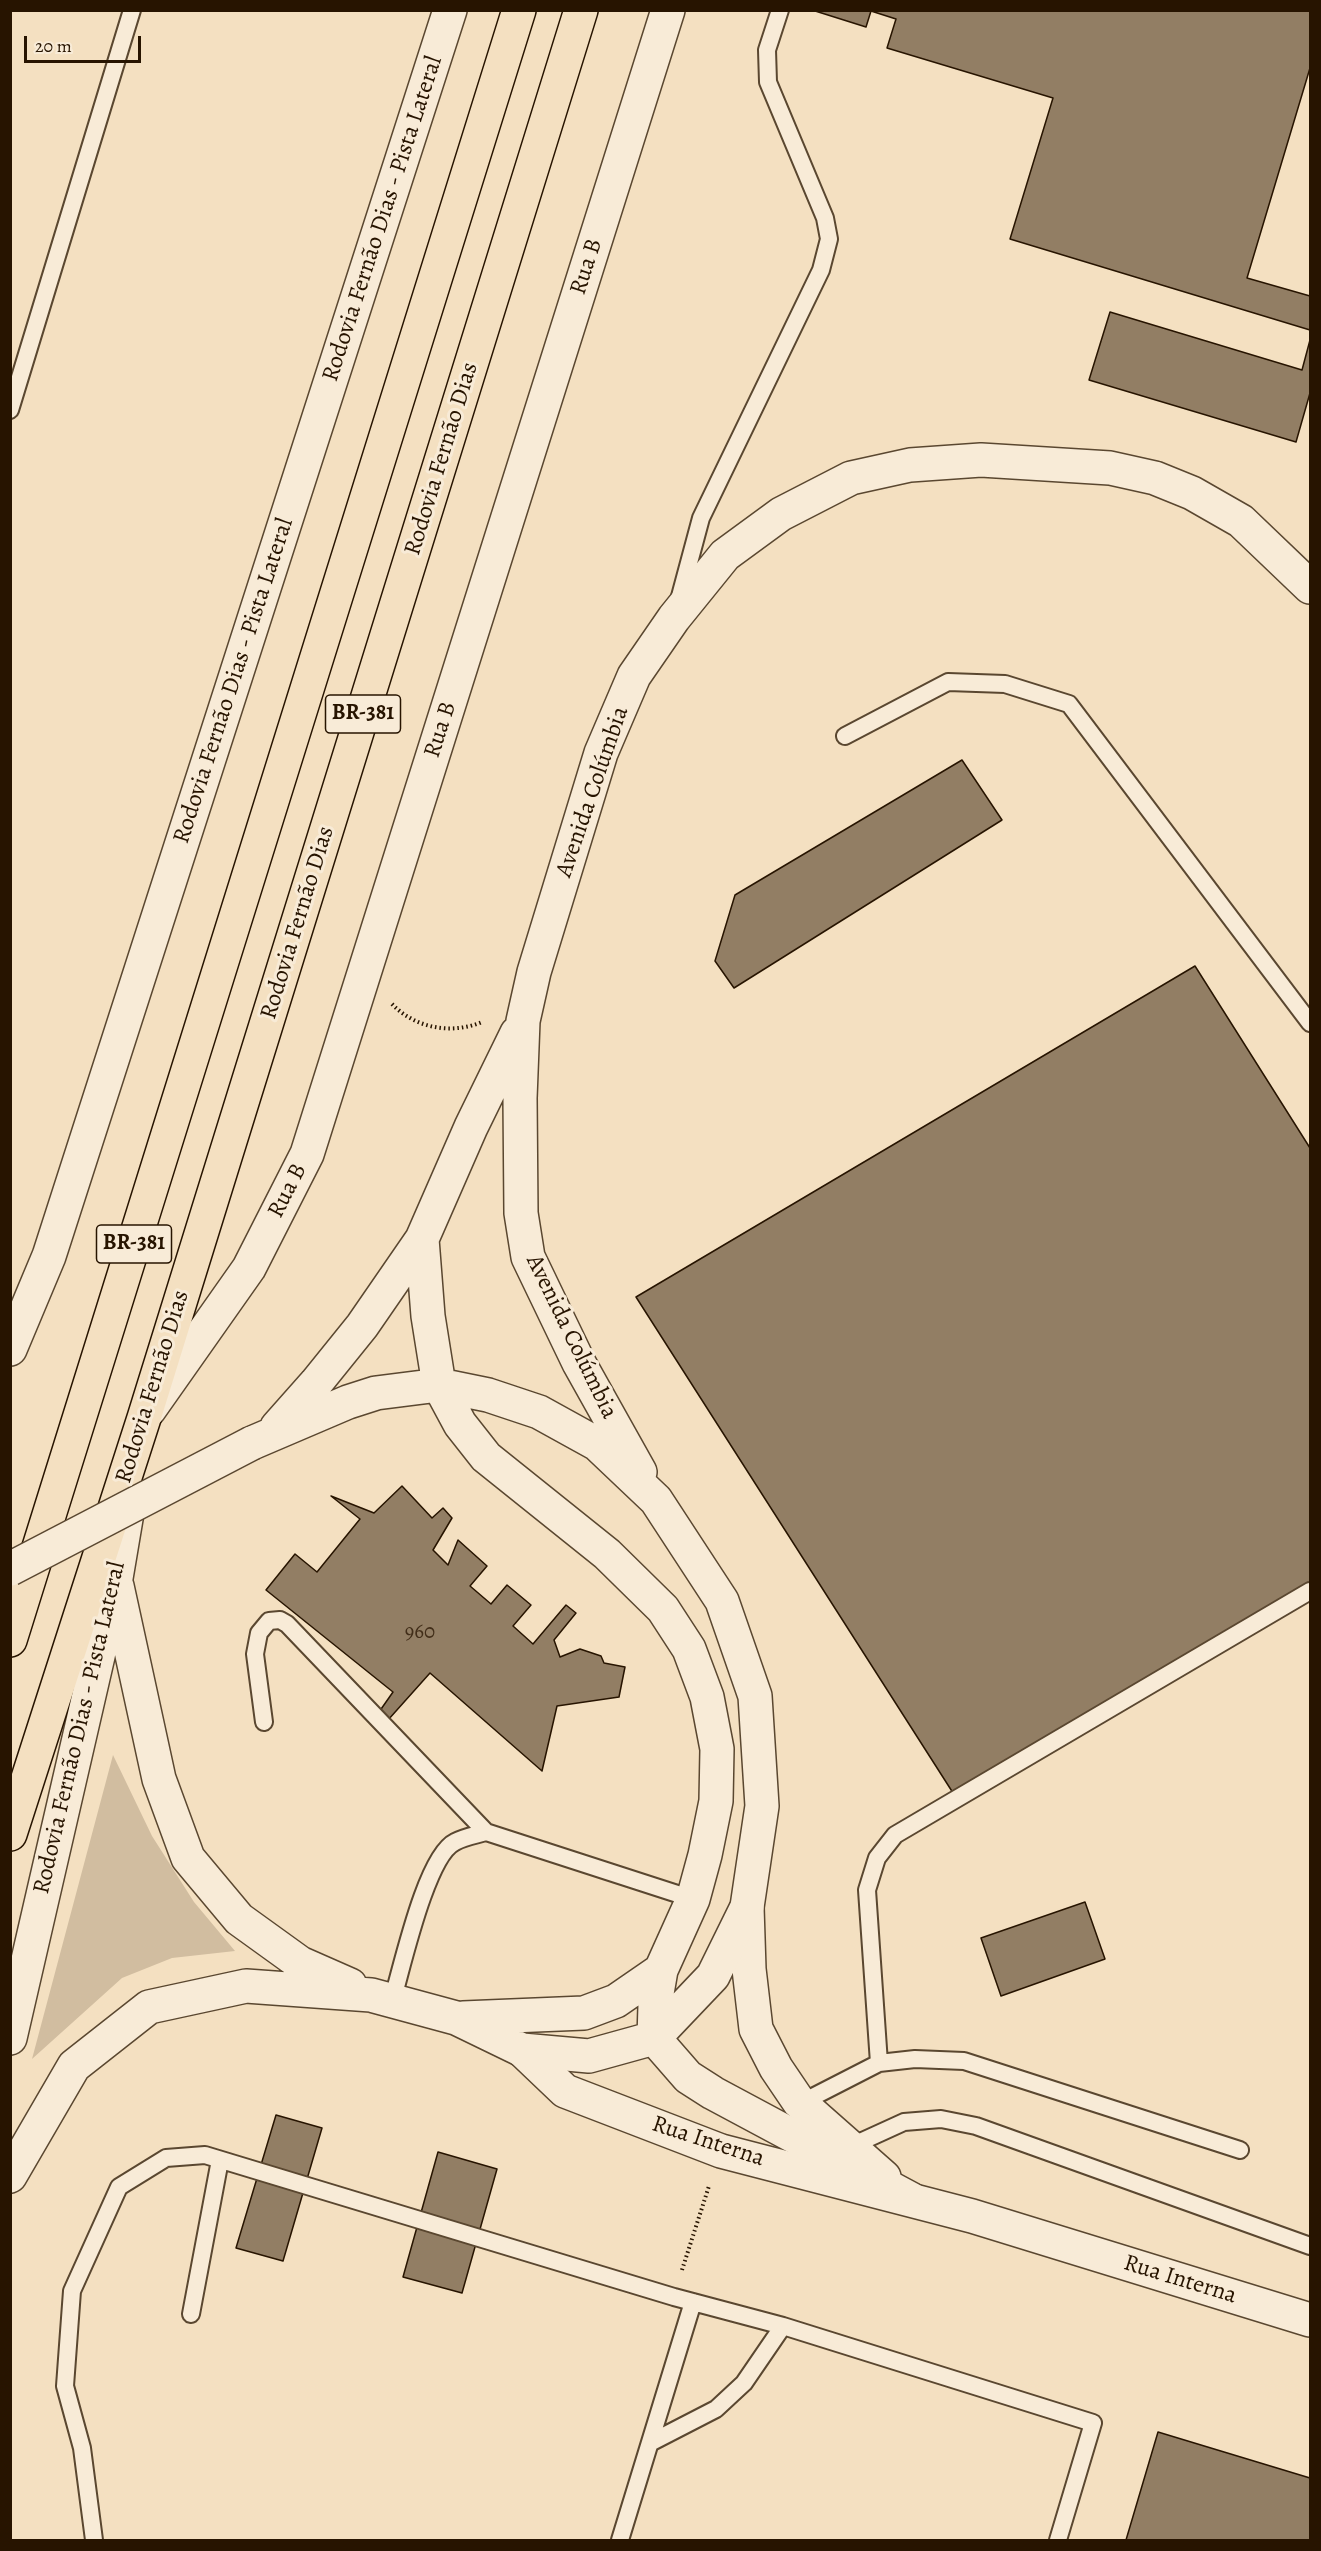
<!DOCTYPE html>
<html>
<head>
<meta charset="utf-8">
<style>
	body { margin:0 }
	#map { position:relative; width:1321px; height:2551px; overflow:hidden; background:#f4e0c1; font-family:Alegreya,serif }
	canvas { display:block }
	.frame { position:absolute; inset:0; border:12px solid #271400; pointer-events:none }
	.scale { position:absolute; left:24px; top:36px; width:117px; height:27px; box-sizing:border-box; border:3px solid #271400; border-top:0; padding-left:8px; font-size:18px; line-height:21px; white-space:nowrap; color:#271400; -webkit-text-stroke:4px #f8ebd7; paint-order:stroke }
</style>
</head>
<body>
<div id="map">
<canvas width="1321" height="2551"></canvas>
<div class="frame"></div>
<div class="scale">20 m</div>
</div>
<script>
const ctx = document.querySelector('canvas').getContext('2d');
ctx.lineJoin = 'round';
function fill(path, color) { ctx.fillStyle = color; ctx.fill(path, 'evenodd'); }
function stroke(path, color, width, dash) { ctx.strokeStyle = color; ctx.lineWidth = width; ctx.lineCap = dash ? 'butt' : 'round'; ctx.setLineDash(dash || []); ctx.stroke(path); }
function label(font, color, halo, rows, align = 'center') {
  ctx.font = font + ' Alegreya,serif'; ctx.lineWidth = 6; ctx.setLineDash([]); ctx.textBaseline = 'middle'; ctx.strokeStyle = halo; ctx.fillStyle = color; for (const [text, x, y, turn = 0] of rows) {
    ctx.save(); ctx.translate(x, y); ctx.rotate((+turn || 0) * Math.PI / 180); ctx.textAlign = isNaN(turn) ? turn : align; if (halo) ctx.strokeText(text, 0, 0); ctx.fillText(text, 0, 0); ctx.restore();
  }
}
const green = new Path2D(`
	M113,1755L152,1836L194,1902L235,1951L172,1958L122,1978L32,2059Z`);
const building = new Path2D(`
	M812,10H1310V68L1247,278L1310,296V330L1010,239L1053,98L887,48L896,19L871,11L866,27Z
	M1110,312L1302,370L1310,340V393L1296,442L1089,380Z
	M962,760L1002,820L734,988L715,961L735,895Z
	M1195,966L1310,1148V1583L955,1796L636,1297Z
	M402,1486L432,1518L443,1508L452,1518L433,1550L448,1565L458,1540L487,1566L470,1586L491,1604L507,1585L531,1605L513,1626L533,1644L566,1605L576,1613L554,1640L560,1657L580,1649L601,1656L604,1663L625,1667L619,1697L557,1706L542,1771L430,1673L388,1720L379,1712L393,1692L266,1590L295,1554L317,1572L360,1519L331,1496L374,1513Z
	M1085,1902L1105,1959L1001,1996L981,1938Z
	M276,2115L322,2128L283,2261L236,2248Z
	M438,2152L497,2169L462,2293L403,2277Z
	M1158,2432L1310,2478V2540H1126Z`);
const path = new Path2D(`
	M392,1004C415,1028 451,1035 482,1022
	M682,2270L709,2186`);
const service = new Path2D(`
	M10,410L132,10
	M679,600L701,518L821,270L829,239L825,218L768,82L767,50L780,10
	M845,736L948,682L1005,684L1069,704L1310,1023
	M264,1722L255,1654L259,1633L269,1621L280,1620L287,1624L486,1832
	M392,2001C402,1968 426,1856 455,1842C464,1837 476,1835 486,1832L693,1899
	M879,2063L867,1890L877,1858L895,1835L1310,1591
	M797,2105L879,2063L915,2059L964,2061L1240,2150
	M847,2148L904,2122L941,2119L976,2126L1310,2246
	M191,2314L220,2160
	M650,2443L716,2409L744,2383L783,2326
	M94,2540L82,2448L65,2386L72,2291L119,2187L166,2158L205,2155L674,2297L783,2326L1093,2423L1058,2540
	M620,2540L693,2302`);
const minor = new Path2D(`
	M747,1907L749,1969L756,2029L776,2068L799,2102L884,2177
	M522,2050L565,2091L721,2151L972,2216L1310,2320`);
const tertiary = new Path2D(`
	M422,1239L428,1316L439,1385L460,1424L486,1457L607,1554L663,1609L689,1649L707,1697L717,1749L716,1801L705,1855L693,1899L661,1970L616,2001L584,2013L463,2018
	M10,1349L49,1256L450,10
	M149,1410L249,1268L307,1154L668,10
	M277,1427L316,1383L362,1326L422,1239L471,1127L517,1033
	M640,1472L579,1363L528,1257L521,1213L520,1098L523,1021L534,972L601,753L634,676L674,618L725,555L781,514L851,478L910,465L981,460L1110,468L1155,478L1192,493L1241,521L1310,587
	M117,1586L159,1779L188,1858L239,1919L300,1963L350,1985
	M661,1970L655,2005L654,2038L688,2077L713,2093L911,2199
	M10,2038L116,1578L130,1495
	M10,2176L74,2066L149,2007L246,1986L371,1995L456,2018L522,2050L589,2056L654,2038L713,1976L747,1907L762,1806L755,1696L722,1601L656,1500L597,1444L539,1412L488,1395L439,1385L376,1393L348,1402L252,1443`);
const motorway = new Path2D(`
	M10,1640L519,10
	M10,1834L144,1418L581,10`);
const tertiaryBridge = new Path2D(`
	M10,1569L252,1443`);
const numberNames = [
	["960",420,1633]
];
const shields = [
	[363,714,75],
	[134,1244,75]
];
const shieldNames = [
	["BR-381",363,714],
	["BR-381",134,1244]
];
const streetNames = [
	["Rodovia Fernão Dias - Pista Lateral",383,219,-72],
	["Rua B",587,267,-72],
	["Rodovia Fernão Dias",442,459,-73],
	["Rodovia Fernão Dias - Pista Lateral",234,681,-72],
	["Rua B",441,730,-72],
	["Avenida Colúmbia",593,792,-71],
	["Rodovia Fernão Dias",298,923,-73],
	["Rua B",288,1191,-63],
	["Avenida Colúmbia",571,1337,64],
	["Rodovia Fernão Dias",153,1387,-73],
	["Rodovia Fernão Dias - Pista Lateral",80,1728,-77],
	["Rua Interna",708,2142,18],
	["Rua Interna",1180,2280,17]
];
fill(green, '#d1bda0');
fill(building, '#927e64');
stroke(building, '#271400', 1.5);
stroke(service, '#5a4730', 20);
stroke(minor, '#5a4730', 36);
stroke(tertiary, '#5a4730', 36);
stroke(motorway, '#271400', 36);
stroke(path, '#271400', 4, [1.5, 3]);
stroke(service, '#f8ebd7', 16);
stroke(minor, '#f8ebd7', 33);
stroke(tertiary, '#f8ebd7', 33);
stroke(motorway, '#f4e0c1', 33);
stroke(tertiaryBridge, '#5a4730', 36, []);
stroke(tertiaryBridge, '#f8ebd7', 33);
label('21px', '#422e19', null, numberNames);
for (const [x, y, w] of shields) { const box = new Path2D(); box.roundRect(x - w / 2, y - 19, w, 38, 4.5); ctx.fillStyle = '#f8ebd7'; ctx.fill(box); stroke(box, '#271400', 1.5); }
label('bold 22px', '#271400', null, shieldNames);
label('24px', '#271400', '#f8ebd7', streetNames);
</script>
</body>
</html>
